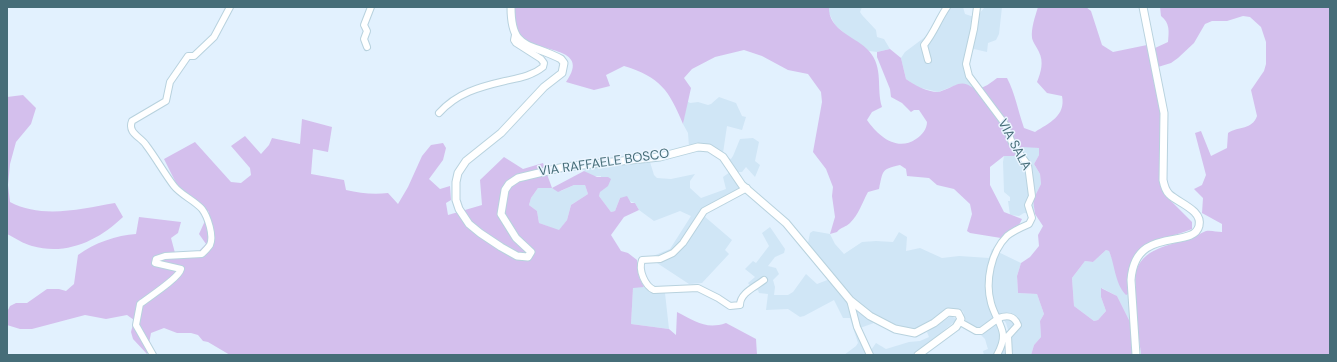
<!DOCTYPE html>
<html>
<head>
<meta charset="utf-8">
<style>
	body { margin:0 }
	#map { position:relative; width:1337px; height:362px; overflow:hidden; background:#e2f1fe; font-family:"DM Sans",sans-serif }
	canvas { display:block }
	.frame { position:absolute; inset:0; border:8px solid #466d78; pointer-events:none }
</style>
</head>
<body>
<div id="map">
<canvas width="1337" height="362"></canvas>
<div class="frame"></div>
</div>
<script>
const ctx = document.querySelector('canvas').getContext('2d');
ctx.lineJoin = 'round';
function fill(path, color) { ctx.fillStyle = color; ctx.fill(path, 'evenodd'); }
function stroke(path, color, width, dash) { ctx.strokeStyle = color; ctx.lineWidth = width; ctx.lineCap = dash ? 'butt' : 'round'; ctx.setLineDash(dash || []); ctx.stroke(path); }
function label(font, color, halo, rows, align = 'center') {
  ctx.font = font + ' "DM Sans",sans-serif'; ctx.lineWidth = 3; ctx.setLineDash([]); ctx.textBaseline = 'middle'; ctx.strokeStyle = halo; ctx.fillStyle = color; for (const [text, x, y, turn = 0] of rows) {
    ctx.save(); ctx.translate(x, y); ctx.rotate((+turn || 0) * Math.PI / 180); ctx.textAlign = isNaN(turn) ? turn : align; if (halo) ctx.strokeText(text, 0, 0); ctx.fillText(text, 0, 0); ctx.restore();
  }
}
const residential = new Path2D(`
	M829,7H862L860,12L862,15L876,30L877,37L884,39L890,49L877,52L869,51L851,39L835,25L829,13Z
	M944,7H963L965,14L971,16L978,15L985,7H1002L999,34L996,40L988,43L987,52L974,49L971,52L968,63L970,72L978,89L972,88L965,84H959L938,92L917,87L906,79L901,58L905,52L929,34Z
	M719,97L736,103L742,116L746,117L742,130L727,126L723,153L709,144H695L689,147L688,133L683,124L687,101L690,103L698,102L708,105L711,104Z
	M753,138L759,142L755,161L760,165L755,177L746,167L742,172H737L728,158L731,159L733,156L740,139Z
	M1025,146L1039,148V155L1034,164L1040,174L1041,184L1033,200L1035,214L1024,213L1019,216L1010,215L1008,201H1010V197L1004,192L1003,162L1004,156H1015L1022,147Z
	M650,162L654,175L657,178L671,179L695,174L690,181V188L701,198L726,189L723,177L730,172L747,191L706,212L704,216L732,240L725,250L729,254L702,283L689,284L657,263L653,256L670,249L691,216L680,211L654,221L639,210L635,203L620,198L615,211L611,212L599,196L601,176H593L584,171L587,167Z
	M574,185H585L588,194L571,205L567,220L559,231L539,223L537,211L529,205L531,198L538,188H552L561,191Z
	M770,227L785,249L784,253L775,257L768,266L776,268L779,274L773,280L775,287L774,295H788L793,292L806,274L817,284L830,279L857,311L874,323L860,328L871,350L876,343L886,349L909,342L920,341L929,337L927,332L951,316L956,319L955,321L915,355H844L856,346L858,343L850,318H843L834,300L804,316L800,317L788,309L766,310L768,294L759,293L758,290L754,291L748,283L755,277L745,269L753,261L756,263L769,246L762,233Z
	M813,231L830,234L835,244L844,254L862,242L876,241L893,242L899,232L907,237L906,251L920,248L942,258L959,256L989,258L992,249L1021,263L1017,276L1018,293L1037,294L1044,314L1040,321L1041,337L1034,345L1031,355H1010L1009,333L1006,323L1002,318L983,328H977L966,322L963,311L957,309H950L928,324L914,330L890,324L864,309L833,276L808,243L810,233Z
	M1106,250L1109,251L1126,294H1128L1130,322L1117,296L1102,288L1101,297L1106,311L1098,320L1094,321L1074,306L1072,278L1085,261L1093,262Z
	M633,287H644L654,292L665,293L669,329L631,324Z
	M997,323L1004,333L1005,355H984L983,351L988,349L987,346L985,339L980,334L985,332Z`);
const green = new Path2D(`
	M514,7H829C828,31 857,37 869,51C884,68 876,88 882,107L872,112L867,120C878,136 897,152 916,139C922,135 927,129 927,122L919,110H914L911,112L902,103L891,97L890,89L877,57V52L890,49L901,58L906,79C914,85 927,92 938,92C944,91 952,86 958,84C974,80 970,100 997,78H1007C1015,93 1018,111 1024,128L1035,132C1049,123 1066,116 1062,96L1047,93L1037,82C1041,72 1044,62 1039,52C1037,47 1033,43 1032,38C1031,28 1035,17 1038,7H1086L1091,11L1102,45L1113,52L1147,45L1162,121V186L1170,200L1192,222V229C1148,246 1127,237 1128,294L1126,295C1115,284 1115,265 1109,251L1106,250L1093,262L1085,261L1072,278L1074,306L1094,321L1098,320L1106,311L1101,297V288L1117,296L1130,322L1133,355H1031L1034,345L1041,337L1040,321L1044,314L1037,294L1018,293L1017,276L1021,263L1030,257L1039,246L1038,235L1043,226L1035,214L1033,200L1041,184L1040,174L1034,164L1039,155V148L1022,147L1015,156H1004L990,167V185L1004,212L1022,219L1019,225L1001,238L970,233L967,231L972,214L970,204L954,189L937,185L929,178L907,176L906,169L900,165C881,169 883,171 879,189L868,192C862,203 859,214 850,223C846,227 841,227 837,232L830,234L835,217L832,196L833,187L826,169L813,152L822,102L821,92L808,74L788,70L762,56L744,50L715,57L692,69L684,78L691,88L683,124C669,90 660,77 624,66L606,75L610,86L594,90L566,82C593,45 534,53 521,37C514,28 515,17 514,7Z
	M1160,7H1330V355L1141,354L1137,324L1135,274C1142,248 1168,246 1189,239C1195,237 1201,233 1206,231C1211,230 1217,232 1222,232V224L1202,213L1203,198L1194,189L1202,185L1206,175L1195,133L1201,131L1211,156L1227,148L1228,133C1239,126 1252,130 1257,116L1251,90L1264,71L1266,64V42L1261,27L1250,17L1243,16L1227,21H1212L1205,24L1194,43L1178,58L1171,63L1158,67L1155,48L1168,42C1169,31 1170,23 1161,16Z
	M23,95L36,108L31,124L16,142L10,164L8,185L10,202C42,219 81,209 115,203L123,217C99,240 67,256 32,246C24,244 15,238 7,234V97Z
	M302,119L332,127L328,152L313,149L311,174L344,180L346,190C360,193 373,195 388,193L398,204L408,187L422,156L431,145L443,143L446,148L443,160L429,179L440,189L450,186L451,200L446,203L448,215L482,205L480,180L504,157L523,169L543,163L552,188L584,171L597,177H608L611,179L608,186L600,192L599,196L611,212L615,211L620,198L627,196L631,203H635L639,210L624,217L611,235L621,251L628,253L637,260L639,277L644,287L633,288L631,324L669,329L676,335L677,312C695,321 706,330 726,323L756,339L757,355H230L208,342L203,341L198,335L191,333H177L164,328L151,333L147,354L133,339L131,332L134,320L127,315L106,319L85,315L32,329H20L7,325V312L10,306L16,303H27L47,289H59L66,291L74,284L78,255C94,243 117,235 136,234L139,217L181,222L178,233L171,238L175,253H197L206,244L199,234L209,212L188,196L177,185L164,159L195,142L231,182L241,183L251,175L250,168L231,146L245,136L261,154L269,145L272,138L300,144ZM574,185H585L588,194L571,205L567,220L559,230L539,223L537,211L529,205L531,198L538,188H552L558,192Z`);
const minor = new Path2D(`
	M977,7L974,29L966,64L969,76L1005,124L1012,143L1028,165L1032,196L1028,205L1032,218L1029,224C1022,227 1013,231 1007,236C991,252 985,281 991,303C997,325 1011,330 997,355
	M367,47L364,39L367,31L364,25L371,7
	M928,60L924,45C934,33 938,20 947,7
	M439,113C457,93 479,87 505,81C519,78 532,76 543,67L544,63L541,59L516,43L514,40L515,35
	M747,188L704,211L683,243L673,253L660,259L642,260C638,270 645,286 654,290L698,288L718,298L730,306L740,305C740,293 755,287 764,280
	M850,300L857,327L870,355
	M998,318C1007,315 1014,315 1018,325L1008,336L1009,355
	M960,322L976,331H981L996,320H999
	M153,355L136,325L140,304C149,297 179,278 181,269L155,263L156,259L165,256L202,254C205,251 208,248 210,245C214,236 208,217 202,209C194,200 181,195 174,186C164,173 156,158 146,145C141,137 127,133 132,121L166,101L170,82L188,56H194L214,37L230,7`);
const tertiary = new Path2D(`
	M511,7C511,51 529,42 561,59L564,63L562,73L544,87L501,133L466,161L458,173L456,182V200L459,209L469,224L480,233L501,247L517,256L528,257L531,252L516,238L501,214L505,190L509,184L518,178L564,167L660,157L698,147L709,148L723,157L742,185L786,223L850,300L870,316L895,329L915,333L934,323L948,312L958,313L961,319L956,327L918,355
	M1136,355L1131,280C1135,224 1193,250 1199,226C1203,210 1178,203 1169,194C1165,190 1164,185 1163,180L1164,113L1143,7`);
const streetNames = [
	["VIA SALA",1014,145,62],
	["VIA RAFFAELE BOSCO",604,163,-8]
];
fill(residential, '#d0e6f6');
fill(green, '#d4bfed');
stroke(minor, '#b8d2de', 8);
stroke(tertiary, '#b8d2de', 9);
stroke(minor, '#fff', 6);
stroke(tertiary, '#fff', 7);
label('13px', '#466d78', '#eaf5ff', streetNames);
</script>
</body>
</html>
